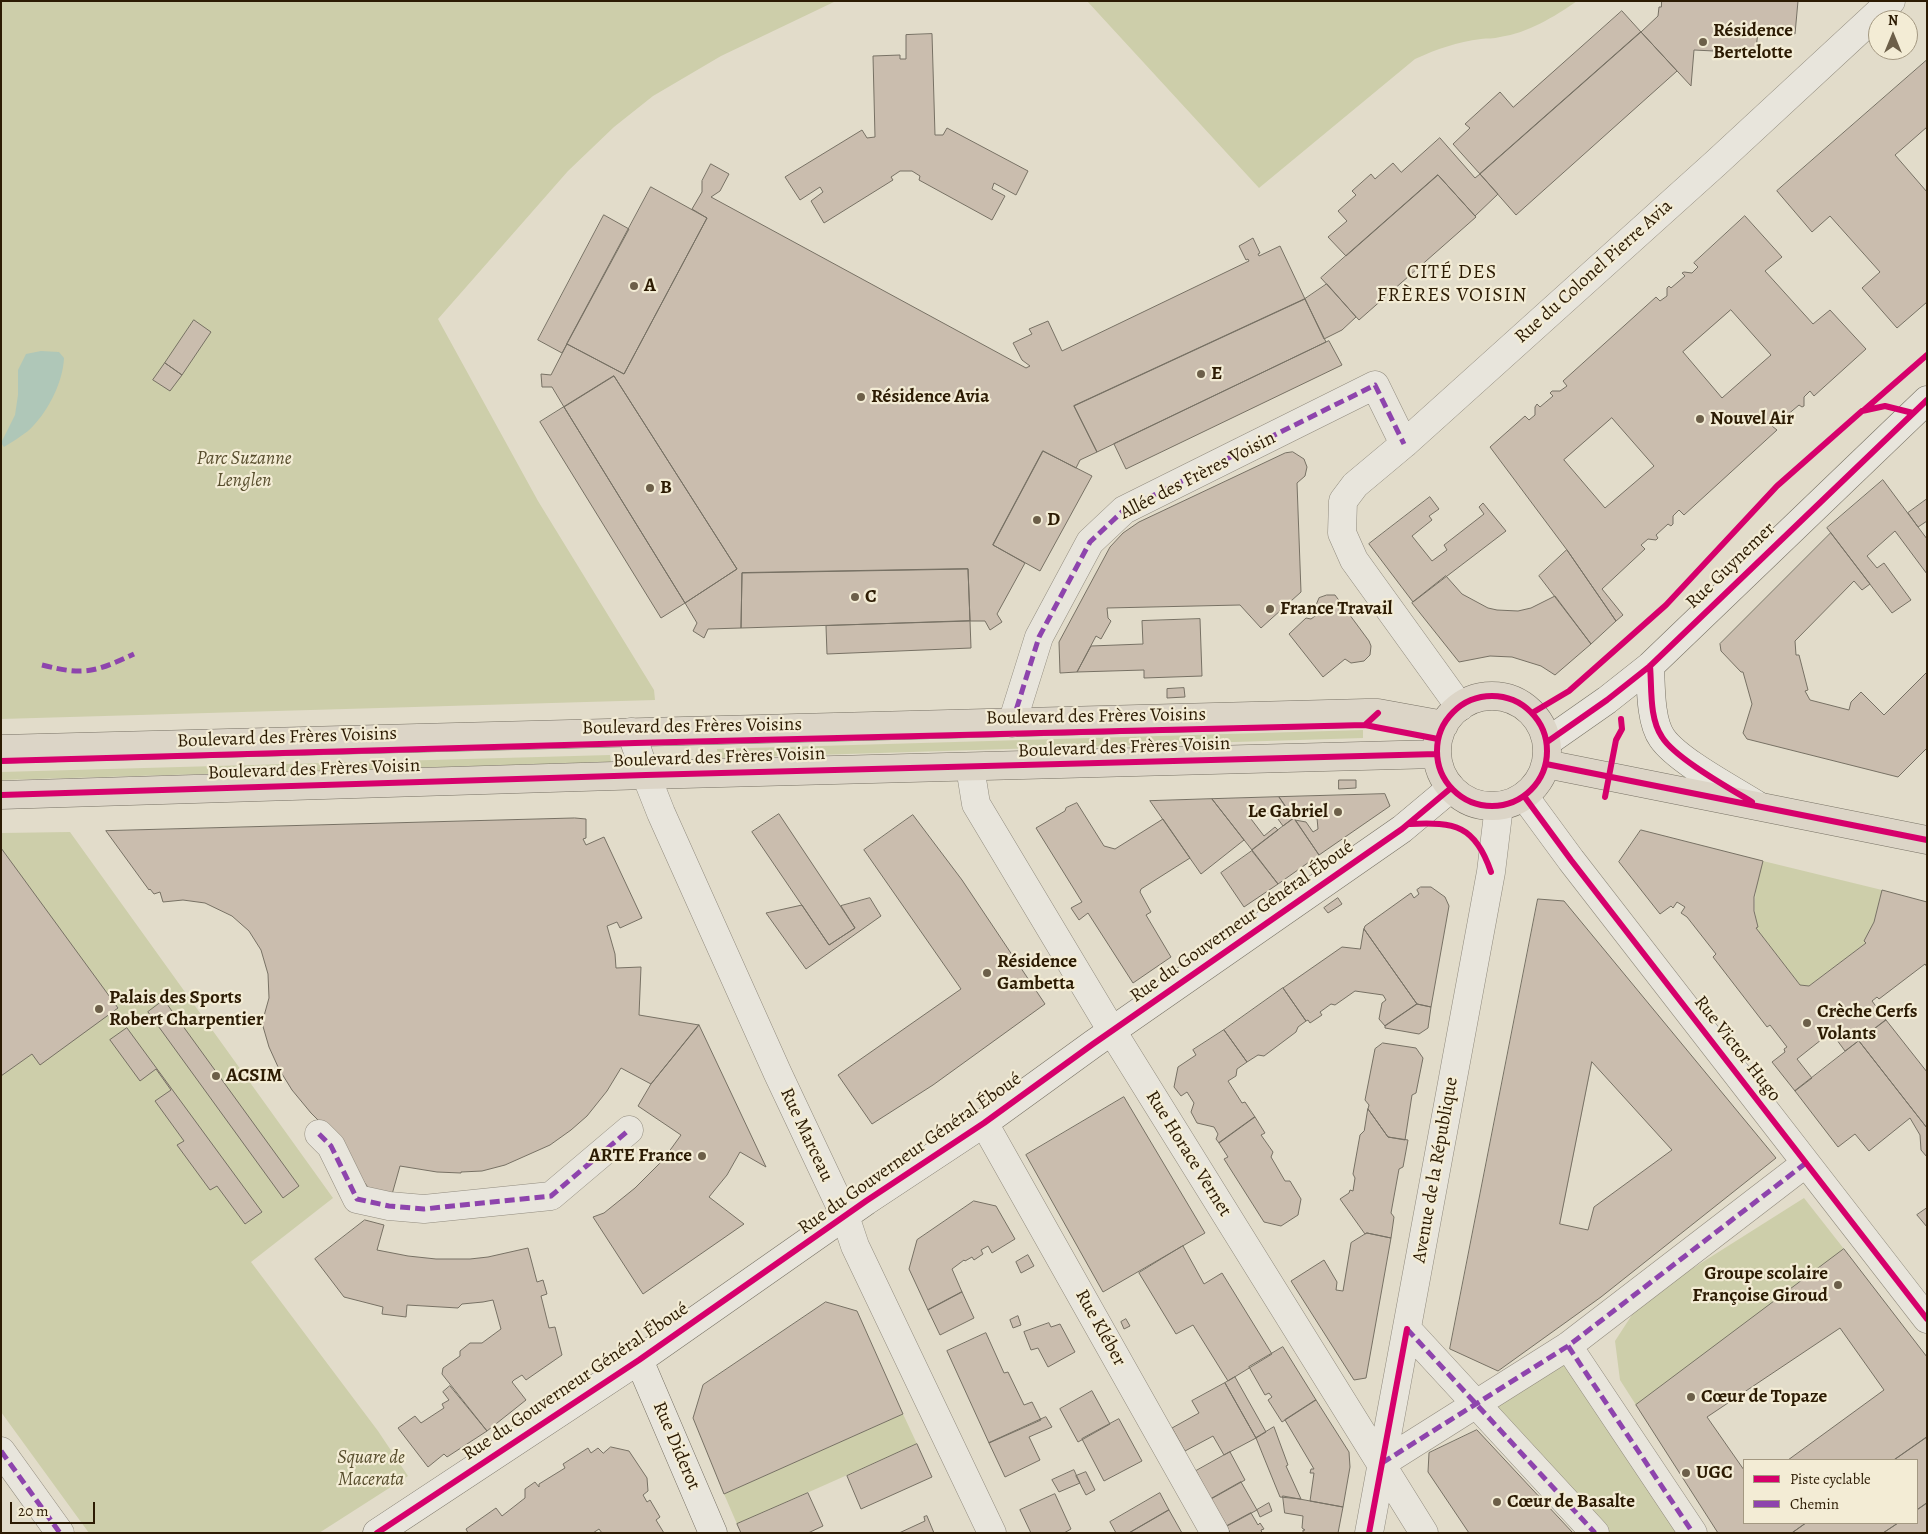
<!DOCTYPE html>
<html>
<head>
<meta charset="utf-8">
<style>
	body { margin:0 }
	#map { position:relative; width:1928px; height:1534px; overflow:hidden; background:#e2dcca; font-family:Alegreya,serif }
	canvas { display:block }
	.frame { position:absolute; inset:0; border:2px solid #2c1b03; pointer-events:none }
	.legend { position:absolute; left:1743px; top:1459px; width:175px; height:65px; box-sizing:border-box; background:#f3ecd5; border:1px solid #a39881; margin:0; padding:6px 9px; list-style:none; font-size:15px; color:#2c1b03 }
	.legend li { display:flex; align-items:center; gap:10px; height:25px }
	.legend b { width:25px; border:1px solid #a39881 }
	.north { position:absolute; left:1868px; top:10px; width:50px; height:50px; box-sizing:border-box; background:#f3ecd5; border:1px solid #a39881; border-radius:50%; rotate:0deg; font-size:14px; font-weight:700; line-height:20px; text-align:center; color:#2c1b03 }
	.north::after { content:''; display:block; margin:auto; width:18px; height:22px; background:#6c5f49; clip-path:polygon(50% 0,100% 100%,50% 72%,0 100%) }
	.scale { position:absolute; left:10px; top:1502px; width:85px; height:22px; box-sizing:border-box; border:2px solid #2c1b03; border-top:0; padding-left:6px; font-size:15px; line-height:18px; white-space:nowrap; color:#2c1b03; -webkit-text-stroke:4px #f3ecd5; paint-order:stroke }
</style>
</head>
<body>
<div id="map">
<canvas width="1928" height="1534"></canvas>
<div class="frame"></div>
<ul class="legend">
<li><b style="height:6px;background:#d6006c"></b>Piste cyclable</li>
<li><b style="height:6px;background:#8e44ad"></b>Chemin</li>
</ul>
<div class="north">N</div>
<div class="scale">20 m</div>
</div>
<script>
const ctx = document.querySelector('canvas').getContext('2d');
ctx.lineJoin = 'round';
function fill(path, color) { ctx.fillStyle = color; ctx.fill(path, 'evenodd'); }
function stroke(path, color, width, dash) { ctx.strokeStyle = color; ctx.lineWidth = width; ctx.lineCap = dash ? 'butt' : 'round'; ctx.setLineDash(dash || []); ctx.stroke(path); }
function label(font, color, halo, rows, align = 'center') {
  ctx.font = font + ' Alegreya,serif'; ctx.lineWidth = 4.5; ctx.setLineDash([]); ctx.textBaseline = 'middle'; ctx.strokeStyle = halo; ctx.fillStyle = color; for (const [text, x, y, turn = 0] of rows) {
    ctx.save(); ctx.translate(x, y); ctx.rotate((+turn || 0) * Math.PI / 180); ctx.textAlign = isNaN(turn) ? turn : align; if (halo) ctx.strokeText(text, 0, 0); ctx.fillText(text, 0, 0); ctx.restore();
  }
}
const green = new Path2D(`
	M1,1H836L721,56L653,96L614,127L568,171L438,319L538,501L654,690L655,700L1,719Z
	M1087,1H1577C1554,17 1528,33 1500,37C1494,39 1487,38 1481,39C1457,42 1437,49 1415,59L1259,188Z
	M1363,730V738L718,758L717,749Z
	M610,755L611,762L1,780V772Z
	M70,832L333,1198L251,1262L378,1431L408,1476L319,1533H89L1,1412V833Z
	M1763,861L1882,890L1874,922L1865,941L1866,943L1809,986L1800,985L1756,928L1758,926C1751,904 1757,883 1763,861Z
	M1804,1198L1844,1249L1636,1405L1620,1380L1615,1341L1641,1301Z
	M1568,1346L1693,1533H1595L1476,1404Z
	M903,1414L917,1444L737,1524L724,1494Z`);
const water = new Path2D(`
	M41,351L59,352L64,358C63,383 47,414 28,431C20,437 12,442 4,447L1,443L15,415L18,395V370L26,354Z`);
const building = new Path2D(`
	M1662,1H1798L1795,34L1758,31L1755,59L1714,56V51L1694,50L1691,86L1641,32L1658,16L1659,7H1661Z
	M1622,11L1641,32L1480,174L1453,144L1470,128L1465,124L1500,92L1513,107Z
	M1641,32L1677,71L1516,215L1480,174Z
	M932,34L935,135H943L947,128L1028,171L1016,195L994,183L992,189L1005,196L992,220L919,180L920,176L912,171H900L891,177L893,180L824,223L811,201L823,192L820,187L800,200L785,177L862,130L867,138L875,137L873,56L900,55V59H906V35Z
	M1927,60V127L1895,155L1927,192V302L1897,328L1862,288L1880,272L1830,216L1812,232L1777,191Z
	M1440,138L1475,178L1480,174L1498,194L1475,216L1438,175L1346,256L1328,237L1347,221L1338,211L1356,195L1352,191L1371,174L1375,179L1393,163L1401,172Z
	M711,164L729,174L720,191L711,197L1026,368L1030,366L1022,360L1013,343L1032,334L1029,329L1048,321L1062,351L1249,261L1248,259L1246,260L1239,246L1253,238L1260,253L1258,254L1259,256L1280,246L1305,299L1074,406L1097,452L1080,460L1076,468L1043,451L993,545L1025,563L997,614L1002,622L990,630L985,621H970L968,569L742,573L741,628L708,629L704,638L693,631L697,623L685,603L737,569L614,376L564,407L552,387H542L541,374L551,375L567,344L624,374L707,218L692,209L702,192V181Z
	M1438,175L1476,217L1359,320L1321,278Z
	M651,187L707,218L624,374L567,344Z
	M604,215L629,229L562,353L538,340Z
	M1745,216L1782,257L1765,271L1813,324L1830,310L1866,349L1814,396L1810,391L1804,397V406L1802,407L1799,405L1786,416L1789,419L1787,421L1778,420L1772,426L1777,430L1684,515L1679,510L1673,516V524L1671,526L1668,524L1656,535L1658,538L1656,540L1648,539L1641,545L1645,549L1602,589L1623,615L1616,621L1567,550L1490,447L1525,416L1529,420L1535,415V407L1537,404L1540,407L1553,396L1550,393L1552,391H1560L1567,386L1563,381L1656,297L1660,301L1667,296V288L1669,286L1671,288L1685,276L1682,273L1684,272L1692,273L1698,267L1694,263ZM1731,310L1771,355L1722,398L1683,352ZM1612,418L1654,466L1605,508L1564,460Z
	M1327,284L1356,317L1342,330L1324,339L1305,299Z
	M1305,299L1326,342L1097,452L1074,406Z
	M194,320L211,332L182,375L165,363Z
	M1329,341L1342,365L1126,469L1114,444Z
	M165,363L182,375L170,391L153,380Z
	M614,376L737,569L685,603L564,407Z
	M564,407L685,603L661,618L540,422Z
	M1043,451L1092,476L1040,571L993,545Z
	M1293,452L1304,459L1307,467L1305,476L1297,483L1301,592L1261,628L1240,605L1107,608L1108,618L1111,621L1101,639L1096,636L1077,672L1060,673L1059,642L1110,547L1123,533L1139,522L1285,453Z
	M1883,480L1927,539V574L1895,531L1867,556L1877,568L1884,563L1911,600L1892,613L1827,528Z
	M1430,497L1439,509L1429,516L1432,520L1412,536L1432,561L1447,550L1444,545L1484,514L1479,507L1483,503L1506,531L1413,602L1369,544Z
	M1927,499V521L1918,527L1908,513Z
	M1831,533L1870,584L1862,590L1854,581L1795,641L1796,655H1799L1808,690L1805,691L1810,700L1849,710L1851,702L1861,692L1884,715L1927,672V748L1898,777L1747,739L1743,733L1752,704L1743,672H1741L1721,651L1720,644Z
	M1567,550L1616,621L1591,644L1539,576Z
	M968,569L970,621L741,628L742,573Z
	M1446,576L1462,594L1488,608L1497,610L1518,611L1531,608L1555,596L1591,644L1555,675L1541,666L1512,657L1490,656L1459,662L1412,603Z
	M1327,595H1335L1369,641L1371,646L1370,655L1364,661L1351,663L1345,659L1323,677L1289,634L1306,618L1311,619L1318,614L1316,605L1319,598Z
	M1200,619L1202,676L1144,678V670L1077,672L1091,646L1143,644L1142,621Z
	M970,621L971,648L827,654L826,626Z
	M1184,688L1185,697L1167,698V689Z
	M1339,780H1356V788L1339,789Z
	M1385,794L1390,806L1319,855L1295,820L1306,822L1313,832L1318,829L1317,818H1293L1279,797Z
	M1279,797L1294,818L1283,826L1278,819L1281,817L1278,812L1248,815L1264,836L1275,827L1278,830L1252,850L1212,799Z
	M1212,799L1244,840L1201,874L1150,801Z
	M1077,803L1104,846L1115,849L1163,819L1190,858L1141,889L1140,892L1151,912L1146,915L1171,957L1133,983L1088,913L1079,920L1071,908L1082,902L1036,828L1065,811L1066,808Z
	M779,814L855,928L829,945L752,832Z
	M913,815L962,880L1045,1004L933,1085L872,1124L838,1075L961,989L864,850Z
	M575,818L586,819V838L583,839L586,845L604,837L642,918L620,928L617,922L607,926L615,954L616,968L641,967L639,1015L699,1025L651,1084L621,1068L607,1091L587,1116L571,1130L550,1145L505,1165L482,1171L461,1172V1173L437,1172L400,1166L391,1198L372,1193L324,1126L311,1113L292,1090L279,1069L269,1047L262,1023L269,998L268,974L261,950L249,931L232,916L205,903L183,900L163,902L160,892L154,894L150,889L149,890L106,831Z
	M1294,818L1319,855L1278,884L1252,850Z
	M1641,830L1763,861L1754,897V911L1758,927L1756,928L1800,985L1809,986L1866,943L1864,941L1874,922L1882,890L1927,902V967L1925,964L1879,999L1877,997L1872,1001L1886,1020L1845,1051L1831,1032L1797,1059L1812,1078L1795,1091L1772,1062L1785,1052L1784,1049L1787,1047L1770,1025L1767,1027L1713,957L1716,954L1687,917L1681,913L1685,907L1677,902L1673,908L1671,906L1660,914L1619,862Z
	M1,848L118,1008L40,1065L32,1054L1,1076Z
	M1252,851L1278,884L1244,907L1221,873Z
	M1421,887H1431L1445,897L1449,906L1431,1007L1417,1004L1364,929L1365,926L1411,893L1414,898L1419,894L1417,890Z
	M870,898L881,916L806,969L766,913L802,905L829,945L855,928L841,906Z
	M1338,898L1342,904L1328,913L1324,908Z
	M1538,899L1564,901L1776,1158L1601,1297L1498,1371L1450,1349ZM1592,1062L1672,1150L1594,1207L1588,1230L1560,1224Z
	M1364,929L1417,1004L1385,1026L1379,1019L1382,1003L1386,1000L1383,995L1355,991L1335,1005L1331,1004L1320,1012L1322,1015L1310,1023L1308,1020L1306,1021L1283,988L1342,947L1360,949Z
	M1283,988L1306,1021L1298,1027L1296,1032L1264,1056L1258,1055L1247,1062L1224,1030Z
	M164,1000L299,1186L283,1198L148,1012Z
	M1417,1004L1431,1007L1428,1028L1419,1034L1385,1028V1026Z
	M1886,1020L1927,1072V1128L1859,1041Z
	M699,1025L766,1167L740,1152L727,1175L709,1197L744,1224L643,1294L593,1217L604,1213L635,1188L663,1160L681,1135L638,1106L651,1084Z
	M127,1028L262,1212L245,1224L217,1186L210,1190L177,1145L184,1141L155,1101L171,1090L156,1069L140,1081L110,1040Z
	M1224,1030L1247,1062L1237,1069L1236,1076L1228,1081L1242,1103L1245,1102L1255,1117L1219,1143L1216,1139L1218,1134L1214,1127L1197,1123L1191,1112L1194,1103L1187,1092L1181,1096L1174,1087L1178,1067L1196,1055L1193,1050Z
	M1859,1041L1927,1128V1157L1921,1150L1920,1135L1910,1118L1869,1151L1855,1134L1838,1147L1795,1091Z
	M1383,1043L1416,1048L1423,1058L1416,1093L1412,1095L1405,1140L1388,1137L1368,1109L1369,1105L1365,1100L1375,1049Z
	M1124,1097L1205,1233L1103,1292L1026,1155Z
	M1368,1109L1388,1137L1408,1140L1403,1167L1399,1169L1391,1213L1394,1217L1391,1238L1367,1233L1365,1234L1340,1199L1349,1193L1350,1190L1353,1191L1355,1178L1353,1174L1360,1135L1364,1131Z
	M1255,1117L1265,1133L1261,1135L1273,1152L1271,1157L1285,1181H1290L1301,1199L1298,1215L1281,1226L1264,1222L1224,1159L1228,1157L1219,1143Z
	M974,1201L996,1206L1015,1239L992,1253L988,1246L981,1250L983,1254L974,1260L972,1257L965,1261L964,1260L952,1269L962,1292L928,1310L909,1269L917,1240Z
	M1927,1208V1227L1917,1215Z
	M365,1220L384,1225L377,1250L408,1256L436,1259H470L488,1257L528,1248L537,1282L543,1280L547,1294L541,1296L549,1328L555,1327L562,1355L526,1380L522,1375L514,1380L512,1382L526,1400L487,1431L442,1374L443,1368L460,1356V1351L470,1343H482L501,1329L493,1300L483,1302L462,1304L458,1308L407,1305L406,1317L382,1314L383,1307L344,1297L315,1259Z
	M1367,1233L1391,1238L1366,1378L1354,1380L1291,1281L1324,1260L1337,1282L1336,1290L1343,1291L1351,1243Z
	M1183,1246L1204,1284L1222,1273L1272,1354L1228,1381L1193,1325L1176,1334L1139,1273Z
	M1844,1249L1927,1357V1437L1894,1460H1788L1884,1390L1840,1328L1707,1417L1744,1470V1523H1806L1792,1533H1718L1636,1405Z
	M1028,1255L1034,1266L1021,1273L1016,1262Z
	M962,1292L974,1318L940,1335L928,1310Z
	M826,1302L857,1311L903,1414L724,1494L693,1418L703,1385Z
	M1018,1316L1021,1325L1013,1328L1010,1320Z
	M1126,1319L1130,1326L1124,1329L1121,1322Z
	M1049,1323L1051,1327L1060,1324L1075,1352L1048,1367L1038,1348L1031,1350L1024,1332Z
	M986,1333L1004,1373L1008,1372L1024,1405L1032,1402L1041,1420L989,1443L947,1351Z
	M1283,1347L1316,1400L1282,1422L1268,1400L1272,1397L1269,1393L1265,1395L1249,1367Z
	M1235,1377L1266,1432L1256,1438L1225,1383Z
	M1225,1383L1256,1438L1224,1455L1213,1436L1185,1451L1172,1428L1199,1413L1192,1401Z
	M450,1386L487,1431L447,1457L444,1454L428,1467L398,1428L415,1416L421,1423L444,1408L442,1404L449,1400L443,1392Z
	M1092,1391L1110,1424L1078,1442L1060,1409Z
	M1316,1400L1349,1452L1350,1467L1343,1507L1310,1501L1314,1473H1310L1311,1469H1314L1285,1420Z
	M1046,1417L1052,1427L1029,1437L1040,1460L1005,1477L989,1443Z
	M1119,1419L1142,1461L1104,1481L1082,1439Z
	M1274,1427L1288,1465L1286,1466L1301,1499L1280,1497L1256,1438Z
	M1477,1430L1573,1533H1469L1428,1472L1429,1453Z
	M1927,1437V1503L1917,1510V1460H1894Z
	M917,1444L932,1477L861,1509L847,1476Z
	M611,1447L629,1451L647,1478L648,1491L643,1495L647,1502L650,1500L660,1517L656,1520L664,1533H602L599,1529L593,1533H468L466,1529L496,1508L502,1516L525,1498V1489L535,1482L539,1487V1484L565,1468L563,1464L588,1448L591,1453L598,1448L603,1453Z
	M1230,1452L1245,1480L1211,1499L1196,1471Z
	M1074,1470L1080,1483L1059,1492L1052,1480Z
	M1086,1472L1095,1490L1086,1495L1076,1476Z
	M1241,1482L1257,1510L1227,1526L1211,1499Z
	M808,1493L823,1526L808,1533H741L737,1524Z
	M1160,1493L1169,1510L1129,1533H1116L1110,1522Z
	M1055,1494L1071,1529L1064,1533H1031L1020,1510Z
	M1283,1496L1343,1507L1338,1533H1303V1530H1305L1302,1528L1303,1516L1285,1513Z
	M1269,1503L1272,1511L1260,1517L1257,1510Z
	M1927,1503V1533H1883L1898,1523H1917V1510Z
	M1169,1510L1182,1533H1129Z
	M1251,1513L1258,1525L1260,1523L1264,1529L1261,1530L1262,1533H1230L1227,1526Z
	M927,1516L934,1533H899L925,1521L924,1517Z
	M1806,1523H1898L1883,1533H1792Z`);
const street = new Path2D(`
	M1460,707L1354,560L1342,533L1343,501L1355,485L1404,444L1716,163L1891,1
	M1012,723L1039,637L1090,542L1124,510L1375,385L1404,444
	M631,732L646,775L661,813L778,1074L845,1216L855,1246L992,1533
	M970,767L976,804L1112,1031L1424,1533
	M1524,796L1571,860L1927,1319
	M984,1123L1215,1533
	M319,1134L331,1146L357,1199L389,1206L424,1209L551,1196L629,1130
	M1407,1329L1595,1533
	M1568,1346L1693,1533
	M1,1451L60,1533
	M1381,1464L1568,1346L1806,1163
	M1369,1533L1491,872L1499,806`);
const secondary = new Path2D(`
	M1650,666C1651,686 1650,721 1662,738C1678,761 1732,789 1757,805
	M1547,742L1607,700L1650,666L1927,400
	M639,1360L713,1533
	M377,1533L639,1360L866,1201L984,1123L1093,1044L1402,829L1451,788`);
const primary = new Path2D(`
	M1437 751a55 55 0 1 1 110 0a55 55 0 1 1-110 0Z
	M1,749L1366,713H1378L1444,725
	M1546,764L1927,840
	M1,795L646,775L1437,754`);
const quiet = new Path2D(`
	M42,665C85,676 95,672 134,654
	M1012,723L1039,637L1090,542L1124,510L1375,385L1404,444
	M319,1134L331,1146L357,1199L389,1206L424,1209L551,1196L629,1130
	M1407,1329L1595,1533
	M1568,1346L1693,1533
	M1,1451L60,1533
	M1382,1463L1568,1346L1806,1163`);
const cycleway = new Path2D(`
	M1864,410L1927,355
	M1650,666C1652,688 1649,718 1662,737C1675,758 1729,788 1752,802
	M1437 751a55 55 0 1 1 110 0a55 55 0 1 1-110 0Z
	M1532,713L1569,691L1666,605L1777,486L1862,411L1885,406L1913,413
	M1365,725L1438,739
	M1547,742L1607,700L1650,666L1927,400
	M1,761L635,743L1365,725L1378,713
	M1546,764L1927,840
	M1,795L646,775L1437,754
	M1524,796L1571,860L1927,1319
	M1605,797L1616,740L1622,729L1621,719
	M1410,824C1455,822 1475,825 1491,872
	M377,1533L639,1360L866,1201L984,1123L1093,1044L1402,829L1451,788
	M1369,1533L1407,1329`);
const markers = [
	[1703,42,5,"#6c5f49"],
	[634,286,5,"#6c5f49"],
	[1201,374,5,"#6c5f49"],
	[861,397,5,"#6c5f49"],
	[1700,419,5,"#6c5f49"],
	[650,488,5,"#6c5f49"],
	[1037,520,5,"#6c5f49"],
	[855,597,5,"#6c5f49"],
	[1270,609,5,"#6c5f49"],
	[1338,812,5,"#6c5f49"],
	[987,973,5,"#6c5f49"],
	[99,1009,5,"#6c5f49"],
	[1807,1023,5,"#6c5f49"],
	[216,1076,5,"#6c5f49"],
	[702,1156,5,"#6c5f49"],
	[1838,1285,5,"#6c5f49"],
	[1691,1397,5,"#6c5f49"],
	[1686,1473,5,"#6c5f49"],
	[1497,1502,5,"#6c5f49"]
];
const poiNames = [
	["Résidence",1713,31],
	["Bertelotte",1713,53],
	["A",644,286],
	["E",1211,374],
	["Résidence Avia",871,397],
	["Nouvel Air",1710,419],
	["B",660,488],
	["D",1047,520],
	["C",865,597],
	["France Travail",1280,609],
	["Le Gabriel",1328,812,"right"],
	["Résidence",997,962],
	["Gambetta",997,984],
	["Palais des Sports",109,998],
	["Robert Charpentier",109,1020],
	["Crèche Cerfs",1817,1012],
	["Volants",1817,1034],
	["ACSIM",226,1076],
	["ARTE France",692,1156,"right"],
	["Groupe scolaire",1828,1274,"right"],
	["Françoise Giroud",1828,1296,"right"],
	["Cœur de Topaze",1701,1397],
	["UGC",1696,1473],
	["Cœur de Basalte",1507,1502]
];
const streetNames = [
	["Rue du Colonel Pierre Avia",1594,272,-42],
	["Allée des Frères Voisin",1198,476,-27],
	["Rue Guynemer",1731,566,-44],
	["Boulevard des Frères Voisins",1096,717,-1],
	["Boulevard des Frères Voisins",692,727,-1],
	["Boulevard des Frères Voisins",287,738,-2],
	["Boulevard des Frères Voisin",1124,748,-2],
	["Boulevard des Frères Voisin",719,758,-2],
	["Boulevard des Frères Voisin",314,770,-2],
	["Rue du Gouverneur Général Éboué",1242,922,-35],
	["Rue Victor Hugo",1737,1049,52],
	["Rue Marceau",806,1135,65],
	["Rue du Gouverneur Général Éboué",910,1154,-35],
	["Rue Horace Vernet",1188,1154,58],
	["Avenue de la République",1436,1170,-80],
	["Rue Kléber",1100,1328,61],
	["Rue du Gouverneur Général Éboué",576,1382,-34],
	["Rue Diderot",676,1446,67]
];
const parkNames = [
	["Parc Suzanne",244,459],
	["Lenglen",244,481],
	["Square de",371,1458],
	["Macerata",371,1480]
];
const neighbourhoodNames = [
	["CITÉ DES",1452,273],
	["FRÈRES VOISIN",1452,296]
];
fill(green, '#cdceaa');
fill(water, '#afc7b8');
fill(building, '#cabdae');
stroke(building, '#777164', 1);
stroke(street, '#918b7e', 29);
stroke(secondary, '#777164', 29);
stroke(primary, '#777164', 29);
stroke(street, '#e8e5dc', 28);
stroke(secondary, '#e8e5dc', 28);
stroke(primary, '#dcd5c7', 28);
stroke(quiet, '#8e44ad', 5, [10, 5]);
stroke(cycleway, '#d6006c', 6);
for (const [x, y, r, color] of markers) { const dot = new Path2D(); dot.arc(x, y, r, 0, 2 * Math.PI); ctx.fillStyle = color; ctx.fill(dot); stroke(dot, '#f3ecd5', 2); }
label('bold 19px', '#2c1b03', '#f3ecd5', poiNames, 'left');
label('19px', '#2c1b03', '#f3ecd5', streetNames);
label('italic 19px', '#574d2d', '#f3ecd5', parkNames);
ctx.letterSpacing = '1px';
label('20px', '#2c1b03', '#f3ecd5', neighbourhoodNames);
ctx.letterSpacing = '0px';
</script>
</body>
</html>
